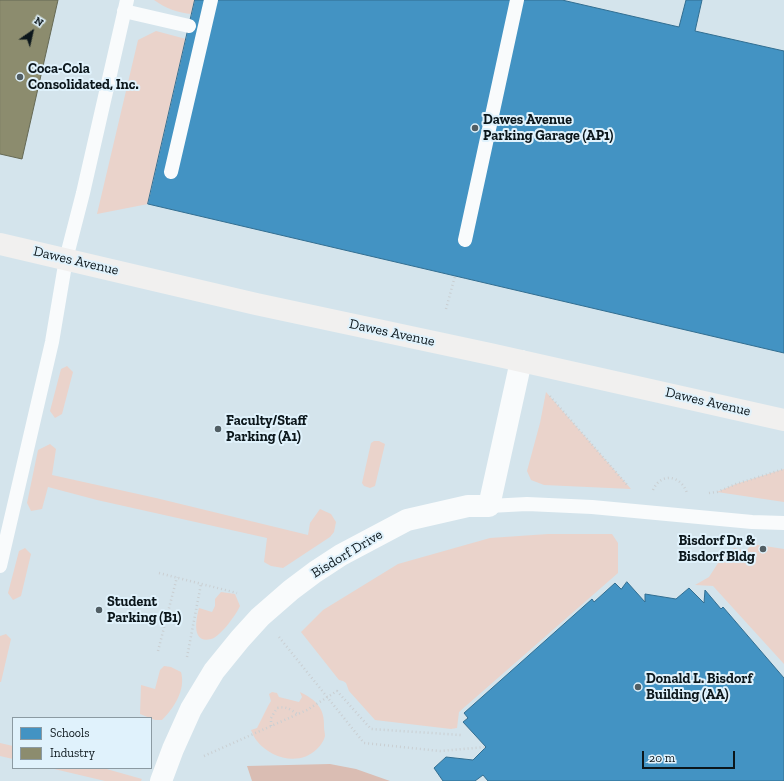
<!DOCTYPE html>
<html>
<head>
<meta charset="utf-8">
<style>
	body { margin:0 }
	#map { position:relative; width:784px; height:781px; overflow:hidden; background:#d4e4ec; font-family:"Zilla Slab",serif }
	canvas { display:block }
	.legend { position:absolute; left:12px; top:717px; width:140px; height:52px; box-sizing:border-box; background:#e0f2fc; border:1px solid #8b9aa2; margin:0; padding:5px 7px; list-style:none; font-size:12px; color:#0b161b }
	.legend li { display:flex; align-items:center; gap:8px; height:20px }
	.legend b { width:20px; border:1px solid #8b9aa2 }
	.north { position:absolute; left:12px; top:12px; width:40px; height:40px; -webkit-text-stroke:3px #e0f2fc; paint-order:stroke; rotate:34deg; font-size:11px; font-weight:700; line-height:16px; text-align:center; color:#0b161b }
	.north::after { content:''; display:block; margin:auto; width:14px; height:18px; background:#0b161b; clip-path:polygon(50% 0,100% 100%,50% 72%,0 100%) }
	.scale { position:absolute; left:642px; top:751px; width:93px; height:18px; box-sizing:border-box; border:2px solid #0b161b; border-top:0; padding-left:5px; font-size:12px; line-height:14px; white-space:nowrap; color:#0b161b; -webkit-text-stroke:3px #e0f2fc; paint-order:stroke }
</style>
</head>
<body>
<div id="map">
<canvas width="784" height="781"></canvas>
<ul class="legend">
<li><b style="height:11px;background:#4393c3"></b>Schools</li>
<li><b style="height:11px;background:#8c8c6e"></b>Industry</li>
</ul>
<div class="north">N</div>
<div class="scale">20 m</div>
</div>
<script>
const ctx = document.querySelector('canvas').getContext('2d');
ctx.lineJoin = 'round';
function fill(path, color) { ctx.fillStyle = color; ctx.fill(path, 'evenodd'); }
function stroke(path, color, width, dash) { ctx.strokeStyle = color; ctx.lineWidth = width; ctx.lineCap = dash ? 'butt' : 'round'; ctx.setLineDash(dash || []); ctx.stroke(path); }
function label(font, color, halo, rows, align = 'center') {
  ctx.font = font + ' "Zilla Slab",serif'; ctx.lineWidth = 4; ctx.setLineDash([]); ctx.textBaseline = 'middle'; ctx.strokeStyle = halo; ctx.fillStyle = color; for (const [text, x, y, turn = 0] of rows) {
    ctx.save(); ctx.translate(x, y); ctx.rotate((+turn || 0) * Math.PI / 180); ctx.textAlign = isNaN(turn) ? turn : align; if (halo) ctx.strokeText(text, 0, 0); ctx.fillText(text, 0, 0); ctx.restore();
  }
}
const green = new Path2D(`
	M154,0H195L192,14C178,13 165,8 154,0Z
	M156,31L186,39L148,204L97,214L138,40Z
	M67,366L73,372L62,414L55,418L50,411L61,369Z
	M546,392L631,489L544,485L531,480L527,471L540,423Z
	M374,441H379L385,444L375,486L370,488L364,486L362,483L371,443Z
	M50,444L56,449L52,475L156,498L308,535L310,523L320,509L331,514L336,522L334,532L330,537L283,568L271,566L264,562L267,538L97,500L48,487L42,509L31,511L27,503L38,450Z
	M784,469V502L717,492L736,484Z
	M548,534H612L618,543V573L459,712L457,728L451,729L375,720L349,691L346,683L343,681L339,680L301,632L323,610L398,564L490,538Z
	M752,544L784,549V664L713,586L695,585L709,577L718,563L734,548L746,551Z
	M25,548L31,554L21,596L13,600L8,593L19,551Z
	M221,592L235,594L240,606C236,615 220,637 211,639C191,644 196,619 199,608L212,612L215,606V599Z
	M6,634L11,639L1,682H0V636Z
	M164,666L171,667L181,672C186,690 174,708 162,720H155L140,714L141,685L155,689L160,670Z
	M272,692L277,693L279,697L299,702L302,697L300,692C316,700 325,708 324,727C324,730 325,733 325,736C324,741 320,746 317,749C300,766 271,759 257,741C254,738 253,734 251,730L257,728L268,706L271,701L269,694Z
	M0,743L13,746V759L0,756Z
	M50,768H103L142,779L141,781H105Z`);
const forest = new Path2D(`
	M330,764L356,769L390,781H252L247,766Z`);
const schools = new Path2D(`
	M195,0H562L679,27L686,0H702L695,31L784,51V353L148,204Z
	M627,582L645,602V594L676,599L689,588L704,603L705,590L721,609L723,607L784,678V781H488L483,775L475,781H443L434,768L446,757L473,760L486,747L463,722L468,718L464,713L592,599L594,602L615,583L621,589Z`);
const industry = new Path2D(`
	M0,0H58L22,159L0,154Z`);
const path = new Path2D(`
	M446,309L455,276
	M550,396L628,486
	M653,490C661,472 681,475 687,493
	M709,493L717,492L736,484L784,469
	M159,573L237,593
	M279,637L364,743L440,751L486,747
	M158,651L177,577
	M187,657L201,584
	M271,726V718L277,708C286,706 290,709 297,714
	M204,756L307,710L337,691L371,729L461,735`);
const lane = new Path2D(`
	M124,11L189,26
	M171,172L211,0
	M465,240L517,0
	M489,506L527,504L592,507L752,522L784,523
	M0,566L52,342L66,259L83,193L127,0`);
const street = new Path2D(`
	M161,781L173,749L191,709L214,671L240,639L260,617L291,590L315,572L341,555L407,520L468,506H489L521,361`);
const secondary = new Path2D(`
	M0,244L256,304L490,354L784,420`);
const markers = [
	[20,77,4,"#515e64"],
	[475,128,4,"#515e64"],
	[218,429,4,"#515e64"],
	[763,549,4,"#515e64"],
	[99,610,4,"#515e64"],
	[638,687,4,"#515e64"]
];
const poiNames = [
	["Coca-Cola",28,69],
	["Consolidated, Inc.",28,85],
	["Dawes Avenue",483,120],
	["Parking Garage (AP1)",483,136],
	["Faculty/Staff",226,421],
	["Parking (A1)",226,437],
	["Bisdorf Dr &",755,541,"right"],
	["Bisdorf Bldg",755,557,"right"],
	["Student",107,602],
	["Parking (B1)",107,618],
	["Donald L. Bisdorf",646,679],
	["Building (AA)",646,695]
];
const streetNames = [
	["Dawes Avenue",76,261,13],
	["Dawes Avenue",392,333,12],
	["Dawes Avenue",708,402,13],
	["Bisdorf Drive",347,554,-31]
];
fill(green, '#ead3cb');
fill(forest, '#dabdb3');
fill(schools, '#4393c3');
stroke(schools, '#326e91', 1);
fill(industry, '#8c8c6e');
stroke(industry, '#656955', 1);
stroke(path, '#cacfd2', 2.5, [1, 3]);
stroke(lane, '#f9fbfc', 14);
stroke(street, '#f9fbfc', 22);
stroke(secondary, '#f1f0ef', 22);
for (const [x, y, r, color] of markers) { const dot = new Path2D(); dot.arc(x, y, r, 0, 2 * Math.PI); ctx.fillStyle = color; ctx.fill(dot); stroke(dot, '#e0f2fc', 1.5); }
label('bold 14px', '#0b161b', '#e0f2fc', poiNames, 'left');
label('14px', '#0b161b', '#e0f2fc', streetNames);
</script>
</body>
</html>
